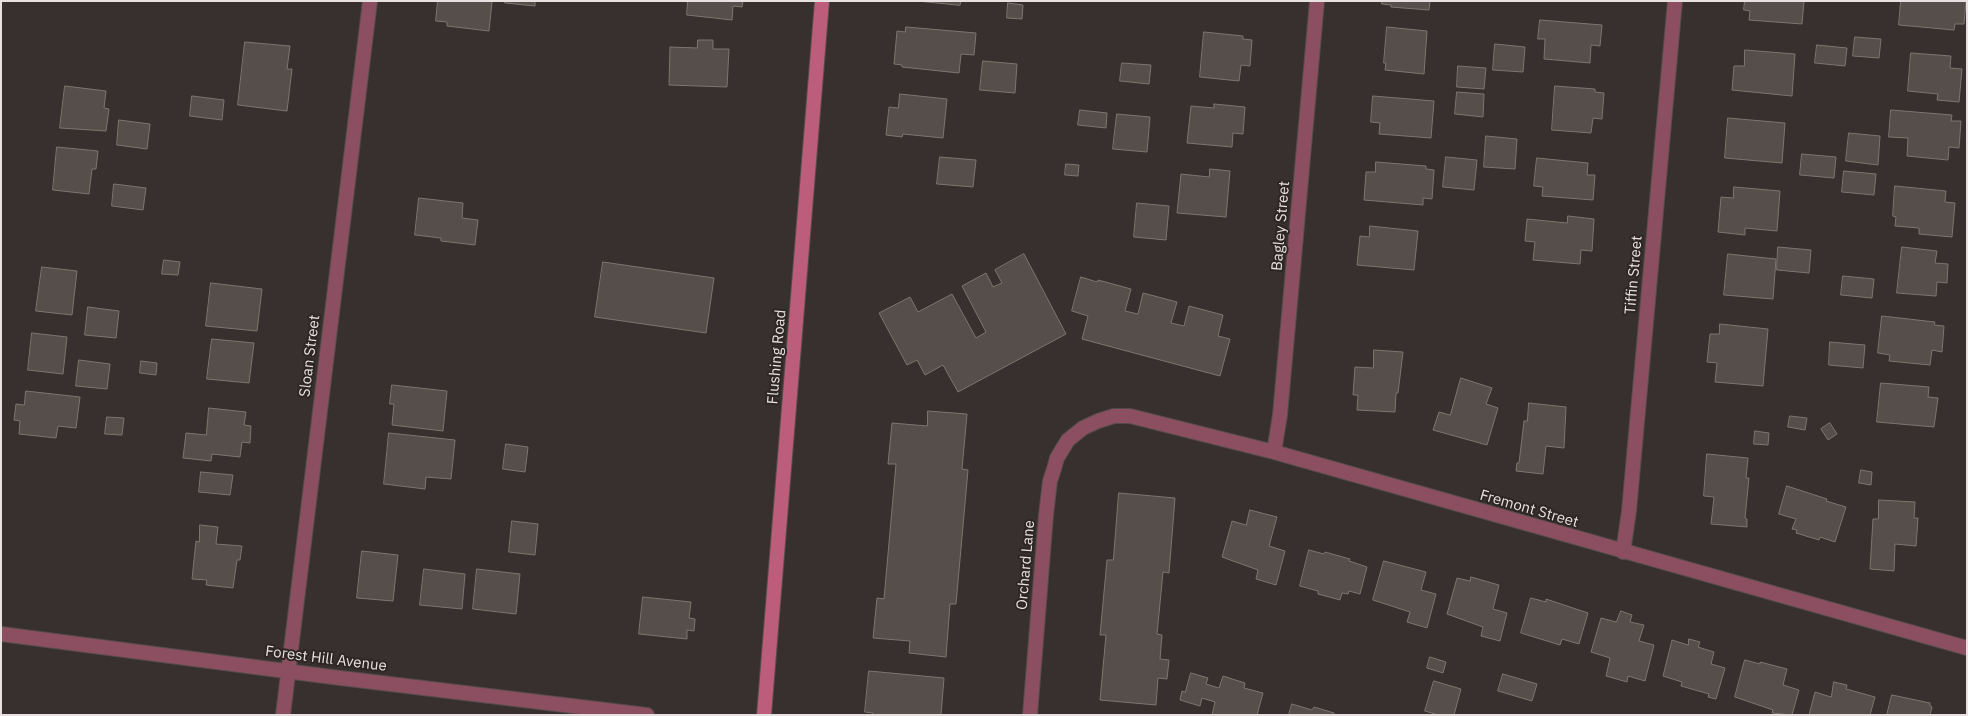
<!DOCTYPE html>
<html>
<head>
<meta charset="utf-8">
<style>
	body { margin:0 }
	#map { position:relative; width:1968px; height:716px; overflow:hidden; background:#38302e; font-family:"IBM Plex Sans",sans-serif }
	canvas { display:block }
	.frame { position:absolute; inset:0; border:2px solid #e7e2e1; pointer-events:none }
</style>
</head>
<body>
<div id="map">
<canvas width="1968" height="716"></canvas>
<div class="frame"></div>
</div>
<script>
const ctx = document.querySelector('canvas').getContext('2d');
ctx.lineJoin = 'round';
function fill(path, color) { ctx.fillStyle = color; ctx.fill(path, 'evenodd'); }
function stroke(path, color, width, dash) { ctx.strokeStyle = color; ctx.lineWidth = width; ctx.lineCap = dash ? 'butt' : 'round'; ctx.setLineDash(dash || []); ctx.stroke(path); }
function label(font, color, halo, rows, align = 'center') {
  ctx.font = font + ' "IBM Plex Sans",sans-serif'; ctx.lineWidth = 4; ctx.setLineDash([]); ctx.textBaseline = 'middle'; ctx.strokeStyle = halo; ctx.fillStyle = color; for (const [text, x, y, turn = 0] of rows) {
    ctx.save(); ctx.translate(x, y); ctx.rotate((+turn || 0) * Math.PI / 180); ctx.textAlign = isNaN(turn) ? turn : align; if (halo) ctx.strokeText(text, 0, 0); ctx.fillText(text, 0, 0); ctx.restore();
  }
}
const building = new Path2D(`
	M438,1H492L489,31L447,26V22L436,21Z
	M505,1H535V6L505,3Z
	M688,1H743L742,7L733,6L732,20L687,15Z
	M918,1H961L960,5Z
	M1382,1H1430L1429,10L1391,7V5L1382,4Z
	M1745,1H1804L1802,24L1749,20L1750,11L1744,10Z
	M1901,1H1966L1964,24H1955L1954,30L1899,25Z
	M1008,3L1023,5L1022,19L1007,18Z
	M1540,20L1602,25L1600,46L1591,45L1590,63L1544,59L1545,39H1538Z
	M906,27L976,33L974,55L961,54L959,73L902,67V65L894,64L897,31L905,32Z
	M1387,27L1427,31L1424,74L1385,70L1386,63H1384Z
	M1204,32L1243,36V39L1252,40L1250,66L1241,65L1239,81L1200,77Z
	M1855,37L1881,39L1879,58L1853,56Z
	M698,40H713V49H729L727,87L669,85L670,47L697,48Z
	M245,42L290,46L287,69H292L287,111L238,105Z
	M1495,44L1525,47L1523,72L1493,70Z
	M1817,45L1847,48L1845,66L1815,63Z
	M1745,50L1795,54L1792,96L1732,90L1734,66H1744Z
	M1911,53L1951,56L1950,68L1962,69L1959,102L1937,100L1938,94L1908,91Z
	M983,61L1017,64L1015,93L980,90Z
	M1122,63L1151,65L1149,84L1120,81Z
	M1458,66L1486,68L1484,89L1457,87Z
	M65,86L106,91L104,108L109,109L106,131L60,128Z
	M1555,86L1595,89V92L1604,93L1602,119L1593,118L1591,133L1552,130Z
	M1457,92L1484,94L1483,117L1455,114Z
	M900,94L947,99L943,138L903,134L902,137L886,135L889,107L898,108Z
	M192,96L224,100L222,120L190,116Z
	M1373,96L1434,101L1431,138L1379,134L1380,123L1371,122Z
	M1214,104L1245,107L1243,134L1233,133L1232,147L1187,143L1191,106L1214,108Z
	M1080,110L1107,113L1106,128L1078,125Z
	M1891,110L1952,115L1951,121H1961L1959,148L1949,147L1948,160L1907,156L1908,138L1889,137Z
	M1117,114L1150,117L1147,152L1113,149Z
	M1728,118L1785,123L1782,163L1725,158Z
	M119,120L150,124L147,149L117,145Z
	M1849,133L1880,136L1878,165L1846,161Z
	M1486,136L1517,139L1515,169L1484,167Z
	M57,147L98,151L96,169H92L89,194L53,190Z
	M1802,154L1836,157L1834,178L1800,175Z
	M940,157L976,160L973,187L937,184Z
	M1446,157L1477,160L1474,190L1443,187Z
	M1537,158L1588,163L1587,175H1595L1593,200L1542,196L1543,187L1534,186Z
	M1376,162L1426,166V169L1434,170L1432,199L1423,198V205L1364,200L1366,172H1375Z
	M1066,164L1079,165L1078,176L1065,175Z
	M1210,169L1230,171L1226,217L1177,213L1181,174L1209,177Z
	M1844,171L1876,174L1874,195L1842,192Z
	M114,184L146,188L143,210L112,206Z
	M1895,186L1946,191L1945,202L1955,203L1952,237L1919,234V228L1895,226L1896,217L1893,216Z
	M1734,187L1780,191L1777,231L1745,228V235L1718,232L1721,197L1733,198Z
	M419,198L463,203L462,218L478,220L475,245L441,241V238L415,235Z
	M1137,203L1169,206L1166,240L1134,237Z
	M1568,216L1594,219L1592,251L1581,250L1580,264L1533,260L1535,242L1525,241L1527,219L1567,223Z
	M1370,226L1418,231L1414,270L1357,265L1360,236L1369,237Z
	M1778,247L1811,250L1809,273L1777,270Z
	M1902,247L1937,251L1935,263L1948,264L1947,283L1937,282L1936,296L1897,293Z
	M1024,254L1066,334L958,392L943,365L925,375L917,360L907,365L879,313L910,297L918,312L952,294L976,338L986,332L962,286L986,273L993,287L1002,283L995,270Z
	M1728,254L1776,259L1773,299L1724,295Z
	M164,260L180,262L178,275L162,274Z
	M603,262L714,278L706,333L595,317Z
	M42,267L77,271L72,315L36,311Z
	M1843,276L1874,279L1872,298L1841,295Z
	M1081,277L1097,282L1098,280L1131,289L1125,311L1138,314L1143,293L1177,302L1171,323L1184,326L1189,306L1223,315L1218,336L1230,339L1220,376L1082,339L1088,316L1072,311Z
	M211,283L262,289L257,331L206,326Z
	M88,307L119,311L116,338L85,335Z
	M1882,316L1935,322L1934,325L1944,326L1942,352L1932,350L1930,365L1889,361L1890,355L1878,353Z
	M1720,324L1768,329L1763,386L1715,382L1717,363L1707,362L1710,334H1719Z
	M32,333L67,337L63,374L28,370Z
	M212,339L254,343L249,383L207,379Z
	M1830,342L1865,345L1863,368L1829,365Z
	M1374,350L1403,352L1398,393H1396L1395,412L1357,410L1358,395H1353L1355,367L1373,368Z
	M79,360L110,364L107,389L76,386Z
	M141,361L157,363L156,375L140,373Z
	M1461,378L1492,388L1486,404L1498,408L1487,445L1433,430L1439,412L1450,415Z
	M1881,383L1929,387L1928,397L1938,398L1934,427L1877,422Z
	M392,385L447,391L443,431L392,425L394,404H390Z
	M26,391L80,397L76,428L58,426L56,438L19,434L20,421L14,420L16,404L24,405Z
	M1529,403L1566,407L1564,448L1546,446L1543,474L1516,471L1517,463H1519L1524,421H1527Z
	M209,408L246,412L244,425L251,426L250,443L242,442L240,457L212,454L211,461L183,458L186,433L206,435Z
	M928,411L967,414L962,469L968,470L956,604H950L946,657L909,653L910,641L873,638L877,598L884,599L896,464H888L892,423L927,426Z
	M1790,416L1807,418L1805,430L1788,427Z
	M107,417L124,418L122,435L105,434Z
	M1830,423L1837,434L1828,440L1821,429Z
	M1755,431L1769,433L1768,445L1754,444Z
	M389,433L455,440L451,479L426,477L425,489L384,484Z
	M506,444L528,447L525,472L503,469Z
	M1707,454L1748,458L1746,478H1749L1745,518L1747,519V527L1711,524L1714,497L1704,496Z
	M1861,470L1872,472L1871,485L1859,483Z
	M201,472L233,475L230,495L199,492Z
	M1787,486L1827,499L1826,501L1846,507L1835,542L1820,537L1819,540L1796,533L1797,530L1792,529L1796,519L1779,514Z
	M1119,493L1175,498L1169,573L1163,572L1157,634L1162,635L1160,659L1169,660L1167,679L1158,678L1156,705L1100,700L1106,635H1100L1107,560H1113Z
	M1879,500L1915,502L1914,518H1918L1916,546L1895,544L1894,571L1870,569L1873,519H1878Z
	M1250,510L1277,517L1269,546L1285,551L1276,585L1256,579L1258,570L1222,557L1232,521L1246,525Z
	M512,521L538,524L535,555L509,552Z
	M200,525L218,527L216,544L242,546L240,560H237L233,588L206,585L207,580L192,579L196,541L199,542Z
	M1309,550L1324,554L1325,552L1350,559L1349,561L1367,567L1360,594L1349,591L1348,594L1342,593L1340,600L1318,594V591L1300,586Z
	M362,551L398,555L393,601L357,598Z
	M1384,561L1426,572L1421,590L1436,594L1427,628L1407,622L1410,612L1373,600Z
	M424,569L465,574L462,609L420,605Z
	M477,569L520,574L516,614L473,609Z
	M1471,577L1499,585L1493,609L1507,613L1500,641L1481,636L1483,627L1447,614L1457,578L1470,581Z
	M643,597L691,602L689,618L695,619L694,631L687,630V639L639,634Z
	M1531,598L1546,602V599L1588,613L1579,644L1562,639L1560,645L1521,633Z
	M1621,611L1632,615L1630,622L1644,625L1639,641L1654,645L1645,681L1628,676L1627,682L1606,676L1610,658L1591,652L1601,618L1616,622Z
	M1689,639L1700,642L1698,647L1714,652L1711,664L1725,668L1716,699L1708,697L1709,694L1681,686L1682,682L1663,676L1672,640L1688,645Z
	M1430,657L1446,662L1443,673L1427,668Z
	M1745,660L1760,664V662L1787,669L1783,685L1799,690L1792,715L1772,713L1773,710L1735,697Z
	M869,671L944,678L941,715H873V713L865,712Z
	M1191,673L1208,678L1206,684L1219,688L1223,676L1245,683L1244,688L1263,693L1257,715H1212L1215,702L1202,698L1200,706L1180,700L1182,691L1185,692Z
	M1503,674L1537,684L1532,701L1498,691Z
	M1434,681L1461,689L1454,715H1438L1425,711Z
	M1834,682L1847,685L1846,689L1875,697L1870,715H1809L1815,692L1831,697Z
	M1892,695L1930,703V706L1932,707L1930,715H1887Z
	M1292,704L1312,710L1314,707L1334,713V715H1289Z`);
const minor = new Path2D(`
	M1274,452L1280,415L1317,1
	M1623,552L1629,511L1675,1
	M1,634L332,677L647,715
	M283,715L370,1
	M1030,715L1046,515L1050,481L1054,469L1057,458L1068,440L1083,428L1098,421L1114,416H1130L1274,452L1967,648`);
const secondary = new Path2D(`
	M764,715L822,1`);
const streetNames = [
	["Bagley Street",1281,226,-85],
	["Tiffin Street",1634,275,-85],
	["Sloan Street",310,356,-83],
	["Flushing Road",777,357,-85],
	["Fremont Street",1529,509,16],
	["Orchard Lane",1026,565,-85],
	["Forest Hill Avenue",326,659,7]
];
fill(building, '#564e4a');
stroke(building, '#7d7570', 1);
stroke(minor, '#544c4b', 16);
stroke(secondary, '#544c4b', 16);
stroke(minor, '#8c4f62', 14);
stroke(secondary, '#bc5d7c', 14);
label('15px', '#e7e2e1', '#2e2625', streetNames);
</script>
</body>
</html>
